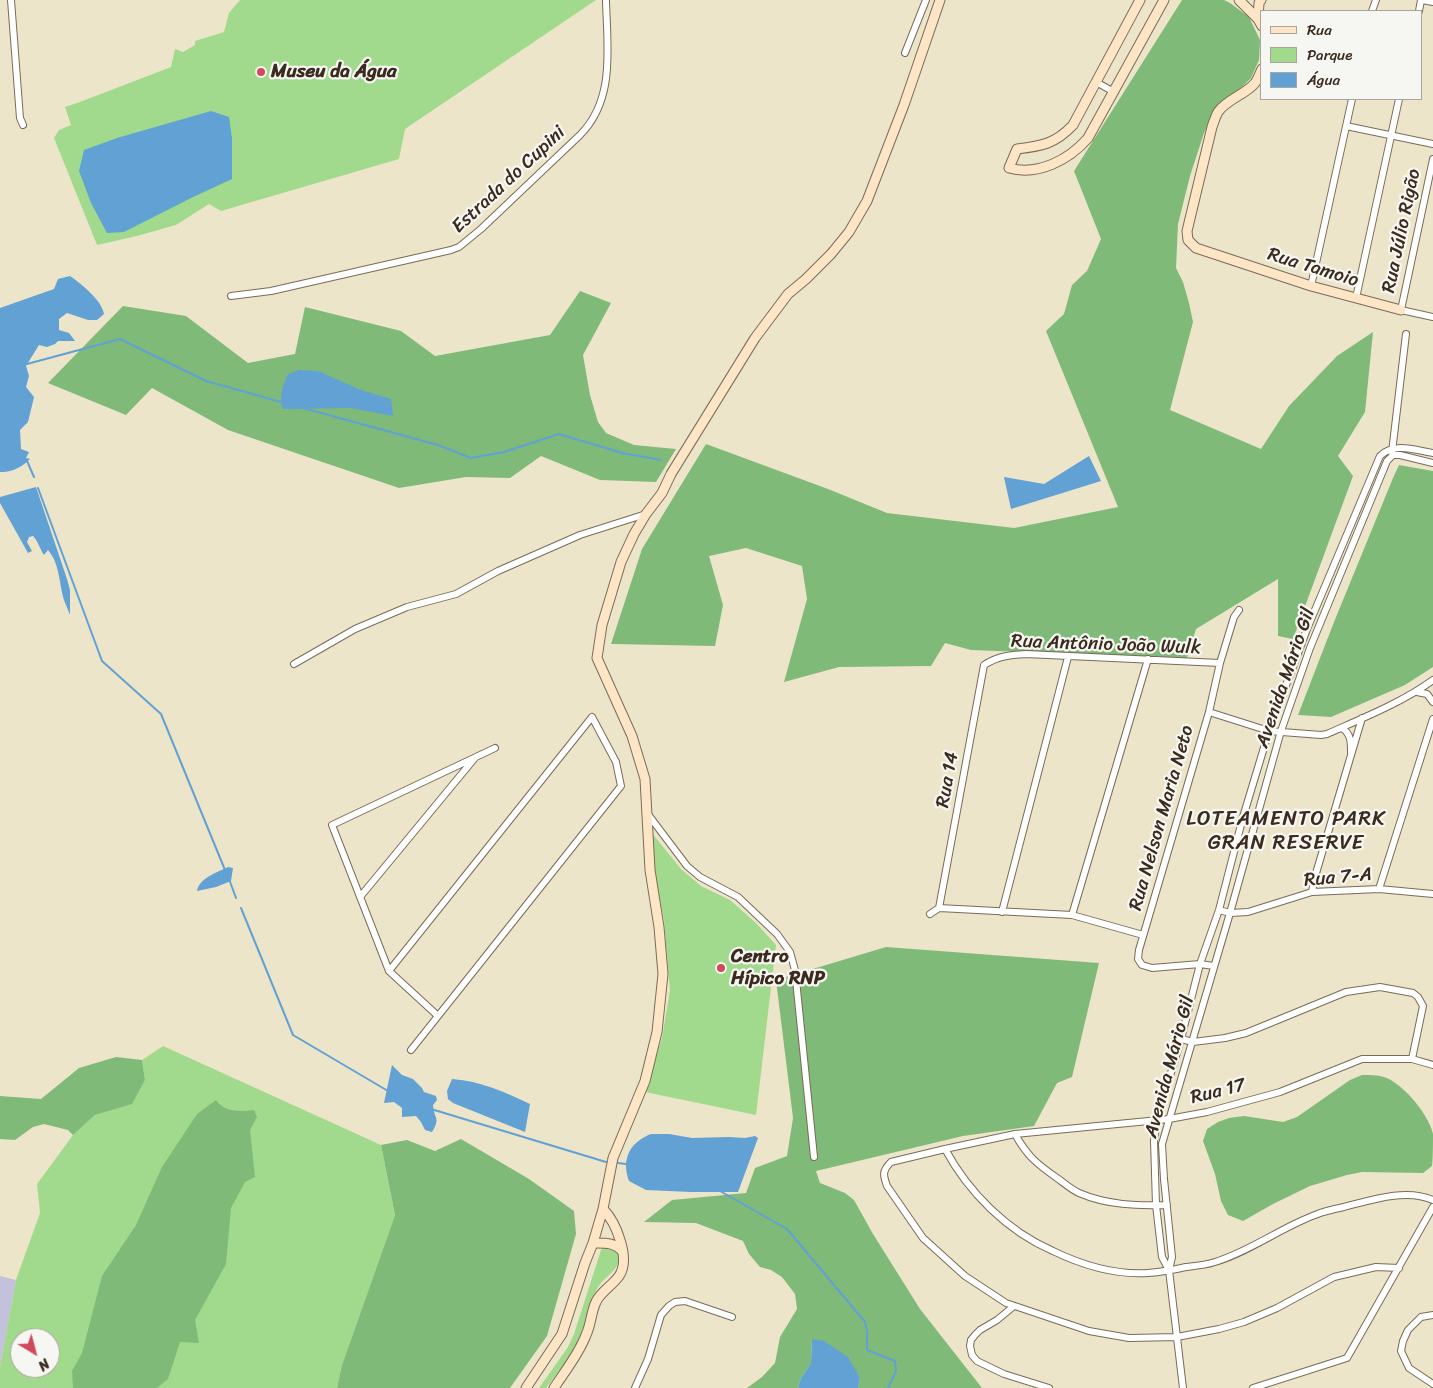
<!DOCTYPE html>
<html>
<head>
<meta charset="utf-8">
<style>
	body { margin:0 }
	#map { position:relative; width:1433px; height:1388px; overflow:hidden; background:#ede5c9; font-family:Sriracha,sans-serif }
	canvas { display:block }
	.legend { position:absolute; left:1260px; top:10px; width:162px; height:90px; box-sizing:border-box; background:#f6f6f2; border:1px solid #aba49d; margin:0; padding:6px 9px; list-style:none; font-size:15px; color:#3b2a1e }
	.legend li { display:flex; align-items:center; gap:10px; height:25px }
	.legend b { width:25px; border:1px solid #aba49d }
	.north { position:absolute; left:10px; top:1328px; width:50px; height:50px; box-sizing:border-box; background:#f6f6f2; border:1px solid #aba49d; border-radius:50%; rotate:143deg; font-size:14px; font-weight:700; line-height:20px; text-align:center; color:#3b2a1e }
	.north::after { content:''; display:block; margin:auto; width:18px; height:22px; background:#d1495b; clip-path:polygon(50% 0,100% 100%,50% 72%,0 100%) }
</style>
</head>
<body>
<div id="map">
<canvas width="1433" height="1388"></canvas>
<ul class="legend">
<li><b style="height:6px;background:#fde5c5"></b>Rua</li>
<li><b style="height:14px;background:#a1da8c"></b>Parque</li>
<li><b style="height:14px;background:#61a1d4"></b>Água</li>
</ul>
<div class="north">N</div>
</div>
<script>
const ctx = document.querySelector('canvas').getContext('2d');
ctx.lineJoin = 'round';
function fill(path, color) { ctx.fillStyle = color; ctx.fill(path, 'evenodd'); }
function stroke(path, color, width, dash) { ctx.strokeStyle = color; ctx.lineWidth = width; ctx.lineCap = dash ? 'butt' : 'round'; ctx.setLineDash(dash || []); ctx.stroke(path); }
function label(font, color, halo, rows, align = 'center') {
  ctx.font = font + ' Sriracha,sans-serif'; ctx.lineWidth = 4.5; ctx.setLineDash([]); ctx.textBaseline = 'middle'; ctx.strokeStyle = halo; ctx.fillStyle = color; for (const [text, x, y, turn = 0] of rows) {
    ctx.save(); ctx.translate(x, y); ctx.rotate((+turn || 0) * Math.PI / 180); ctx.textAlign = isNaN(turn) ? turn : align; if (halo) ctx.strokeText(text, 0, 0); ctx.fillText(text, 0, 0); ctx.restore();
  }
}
const industrial = new Path2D(`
	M0,1276L16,1280L0,1367Z`);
const green = new Path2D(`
	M240,0H596L405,129L399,159L221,211L209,204L176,225L137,236L97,245L54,138L59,130L71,125L65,107L80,102L171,67L175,49L183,52L195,45V41L224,32L229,13Z
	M651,832L681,869L701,886L730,900L756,923L776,945L756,1115L645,1092L662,1038L670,990L664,920L652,863Z
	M163,1046L381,1145L395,1215L342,1365L337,1388H0V1367L16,1280L40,1213L37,1184L73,1135L95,1115L132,1103L145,1080L142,1060ZM20,1338H50V1368H20Z
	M604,1246H608L620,1251C621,1272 605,1274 597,1289C587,1308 585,1329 575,1347C567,1362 556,1375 546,1388H539L568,1347L574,1334L601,1250Z`);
const forest = new Path2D(`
	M1182,0H1224L1230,3L1249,17L1260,40L1259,60L1251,78L1237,92L1217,107L1204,133L1190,176L1178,224L1176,268L1183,282L1189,303L1193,322L1170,410L1261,449L1289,406L1337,356L1373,332L1365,412L1338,456L1353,476L1293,639L1278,636V579L1196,629L1187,658L971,650L945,643L931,666L839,667L784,682L807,599L802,566L746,548L709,556L723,605L715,646L611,644L642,549L706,444L828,489L887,513L1014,528L1118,507L1046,331L1064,314L1072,285L1087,271L1101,239L1074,171Z
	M580,291L611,303L583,355L590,395L598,422L606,433L634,445L676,449L656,482L600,480L541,456L510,478L466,477L399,488L228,430L152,388L126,415L48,383L123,306L186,316L248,363L295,354L305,307L401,331L435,356L550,335Z
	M1399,465L1433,471V667L1405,685L1331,717L1298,715L1334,622L1393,478Z
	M886,947L1099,963L1072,1077L1057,1083L1034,1126L963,1136L816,1171L820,1183L845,1193L854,1200L873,1234L920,1309L982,1388H858L860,1378L812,1339L811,1363L801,1378L798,1388H747L762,1377L775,1363L780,1337L797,1309L795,1294L782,1277L771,1270L760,1267L749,1254L743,1241L696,1223L644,1222L672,1200L746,1193L755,1168L787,1156L793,1118L776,980Z
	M116,1057L142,1060L145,1080L132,1104L95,1115L73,1135L68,1130L44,1124L33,1127L15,1140L0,1139V1096L41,1099L79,1068Z
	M1362,1075C1372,1075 1381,1075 1389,1079C1406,1088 1429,1115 1433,1134C1433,1142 1433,1158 1432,1166L1423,1173L1362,1172L1347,1175L1310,1186L1273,1204L1243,1221L1228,1215L1221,1201L1215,1174L1203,1141L1207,1129L1218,1122L1229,1118L1244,1116L1283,1122L1297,1117L1350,1080Z
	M216,1100C224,1112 240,1112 254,1110L257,1117L250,1130L255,1177L245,1182L231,1208L226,1264L195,1320L199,1343L180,1342L168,1379L157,1388H73L72,1371L82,1353L102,1276L136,1225L162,1167L197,1114Z
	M461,1139L529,1179L574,1211L576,1234L547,1336L510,1388H337L342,1365L395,1215L381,1145L407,1140L435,1151Z`);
const water = new Path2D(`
	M211,111L229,117L232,138V179L191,198L124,232L107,233L91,203L79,171L84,150L117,138Z
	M70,276C81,284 102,300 104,314L97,320H88L67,313L59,319V330L69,333L75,341H58L55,344L47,347L39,345L26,366L29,376L26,387L34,397L28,422L20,430L21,449L29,452L26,458L30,459C22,467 11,473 0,472V308L54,289L58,279Z
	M299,370L318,371L361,390L391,399L393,416L350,408L283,409C278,397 283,385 288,374Z
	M1089,456L1101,481L1011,509L1004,477L1044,484Z
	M36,487L67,579L70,590V615C68,610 66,605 64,600C59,583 60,564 48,550L44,555C40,549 38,541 33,536L29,537L27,542L32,551L28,553L0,503V497Z
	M228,867L233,868L231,881L216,887L197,891C199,878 218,872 228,867Z
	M392,1065L402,1075L413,1079L422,1088L424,1092L436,1096L437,1100L433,1105C434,1119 441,1118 432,1132L425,1130L421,1122L416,1116L402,1117V1108L394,1102L384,1103Z
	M452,1079C481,1081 504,1092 530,1104L525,1132L453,1103L448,1099L447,1091Z
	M651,1134H669L692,1138L729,1137L745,1138L755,1136L758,1138L738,1192H691L646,1190L629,1181C621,1159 630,1142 651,1134Z
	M812,1339L824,1341L848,1357L860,1378L858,1388H798L801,1378L811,1363Z`);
const stream = new Path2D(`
	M27,364L120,339L206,381L281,402
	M303,408L438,445L471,458L504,452L559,434L622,453L661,460
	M27,461L34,477
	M38,488L102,661L161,714L225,870
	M229,879L236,898
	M241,908L293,1035L388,1091
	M431,1109L606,1162
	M618,1163L626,1164
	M720,1191L787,1229L865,1322L867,1331V1350L895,1361L896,1371L888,1388`);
const street = new Path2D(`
	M11,0L20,118L23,125
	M1422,0L1433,2
	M1372,11L1376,0
	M1419,11L1421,0
	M905,53L926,0
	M1096,82L1114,92
	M1346,126L1433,144
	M1433,159L1401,310L1433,317
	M1311,286L1352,99
	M231,296L271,291L451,250L459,247L481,229L580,135C616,99 607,46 606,0
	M1356,298L1399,99
	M1392,452L1406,334
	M294,664L355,629L407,607L456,594L498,571L580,535L646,514
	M1417,692L1427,694L1433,702
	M1209,712L1269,731L1321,735L1327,734C1363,718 1401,703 1433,680
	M1339,729L1342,728C1351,734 1351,742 1351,752
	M647,813L687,866L700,877L738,897L777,934L790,952L795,970L814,1157
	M1379,889L1433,719
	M1312,892L1314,880L1362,718
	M360,897L474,759
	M939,908L984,665C998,656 1010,655 1026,654L1220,663
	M1219,910L1230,913L1248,912L1312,892L1379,889L1433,894
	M1002,912L1068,657
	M930,914L939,908L1072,915L1143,935
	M1072,915L1148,659
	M1214,966L1200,964L1152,968L1142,965L1138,959L1139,950L1209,712L1220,663L1234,617L1239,610
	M389,971L592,717L616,762L621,786L411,1050
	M438,1016L389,971L332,825L495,748
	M1181,1039L1193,1042L1225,1038L1246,1033L1346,992L1380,987L1413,993L1418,997L1423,1006L1412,1059
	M1015,1134C1027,1156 1037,1164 1057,1178C1064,1183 1072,1190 1079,1193C1107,1205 1137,1206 1167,1205
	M945,1149C969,1193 1007,1231 1053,1251C1082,1265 1116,1275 1148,1273C1161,1272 1173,1270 1186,1267C1195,1266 1206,1265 1215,1262C1251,1251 1280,1228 1315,1215C1324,1211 1334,1209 1344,1207C1371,1200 1406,1188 1433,1200
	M1399,1268L1376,1267L1334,1277L1277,1308L1244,1322L1219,1329L1177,1337L1129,1338L1089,1331L1006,1303L965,1276L923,1238L887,1186C883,1175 882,1171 891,1162L945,1149L1015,1134L1169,1119L1207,1112L1280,1092L1362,1059H1412L1433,1065
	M1169,1270L1162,1257L1156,1205L1154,1141L1157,1120L1181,1039L1200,964L1219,910L1243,817L1269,731L1307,629L1380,456C1394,442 1415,450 1433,453
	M1014,1306L997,1320L980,1330L975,1335L971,1340L970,1346L972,1355L977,1361L1004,1374L1049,1388
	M1433,1315L1421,1317L1408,1330L1403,1341L1401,1351L1409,1368L1433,1384
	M635,1388L648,1359L661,1315L669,1306L675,1302L685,1301L732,1317
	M1183,1388L1169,1270L1172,1257L1164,1179L1162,1144L1230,913L1281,731L1310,648L1387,461L1393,455H1400L1433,463
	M1253,1388L1347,1358L1433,1207`);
const secondary = new Path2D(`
	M1140,0L1073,125C1055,144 1042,146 1017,149L1009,168C1038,176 1069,160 1088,138L1164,0
	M1239,0L1258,19L1262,26
	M1258,19L1259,3L1261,0
	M1262,69C1260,73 1258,79 1255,83C1245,95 1227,99 1218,112C1215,117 1214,122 1212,127L1187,231L1188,240L1196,248L1311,286L1401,310
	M593,1243C605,1243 615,1242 623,1252
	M526,1388L562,1334L585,1263L593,1243L603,1209L613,1158L645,1081L657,1032L663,974L659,927L650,870L645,779L632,736L597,658L602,625L621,562L634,534L646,514L662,493L671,474L755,338L788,294L806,279L831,254L849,232L867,201L904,105L940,0
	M554,1388C565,1371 579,1354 586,1335C591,1325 591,1312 596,1302C600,1292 613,1285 619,1276C631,1259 616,1222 603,1209`);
const markers = [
	[261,72,5,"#d1495b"],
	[721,968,5,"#d1495b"]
];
const poiNames = [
	["Museu da Água",271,72],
	["Centro",731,957],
	["Hípico RNP",731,979]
];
const streetNames = [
	["Estrada do Cupini",509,180,-43],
	["Rua Júlio Rigão",1402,231,-78],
	["Rua Tamoio",1313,268,17],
	["Rua Antônio João Wulk",1106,645,2],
	["Avenida Mário Gil",1286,678,-71],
	["Rua 14",948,780,-80],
	["Rua Nelson Maria Neto",1162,818,-74],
	["Rua 7-A",1338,878,-5],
	["Avenida Mário Gil",1170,1067,-75],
	["Rua 17",1218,1092,-14]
];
const quarterNames = [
	["LOTEAMENTO PARK",1286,820],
	["GRAN RESERVE",1286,844]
];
fill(industrial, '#c3c1db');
fill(green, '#a1da8c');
fill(forest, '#80ba78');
fill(water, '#61a1d4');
stroke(stream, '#61a1d4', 2);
stroke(street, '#796b5a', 8);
stroke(secondary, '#796b5a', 11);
stroke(street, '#fff', 6);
stroke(secondary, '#fde5c5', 9);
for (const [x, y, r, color] of markers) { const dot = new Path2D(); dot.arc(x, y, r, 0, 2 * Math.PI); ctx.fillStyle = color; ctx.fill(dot); stroke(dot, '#f6f6f2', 2); }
label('bold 19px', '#3b2a1e', '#f6f6f2', poiNames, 'left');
label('19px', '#3b2a1e', '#f6f6f2', streetNames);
ctx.letterSpacing = '1px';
label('21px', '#3b2a1e', '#f6f6f2', quarterNames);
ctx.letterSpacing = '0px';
</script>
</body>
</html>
